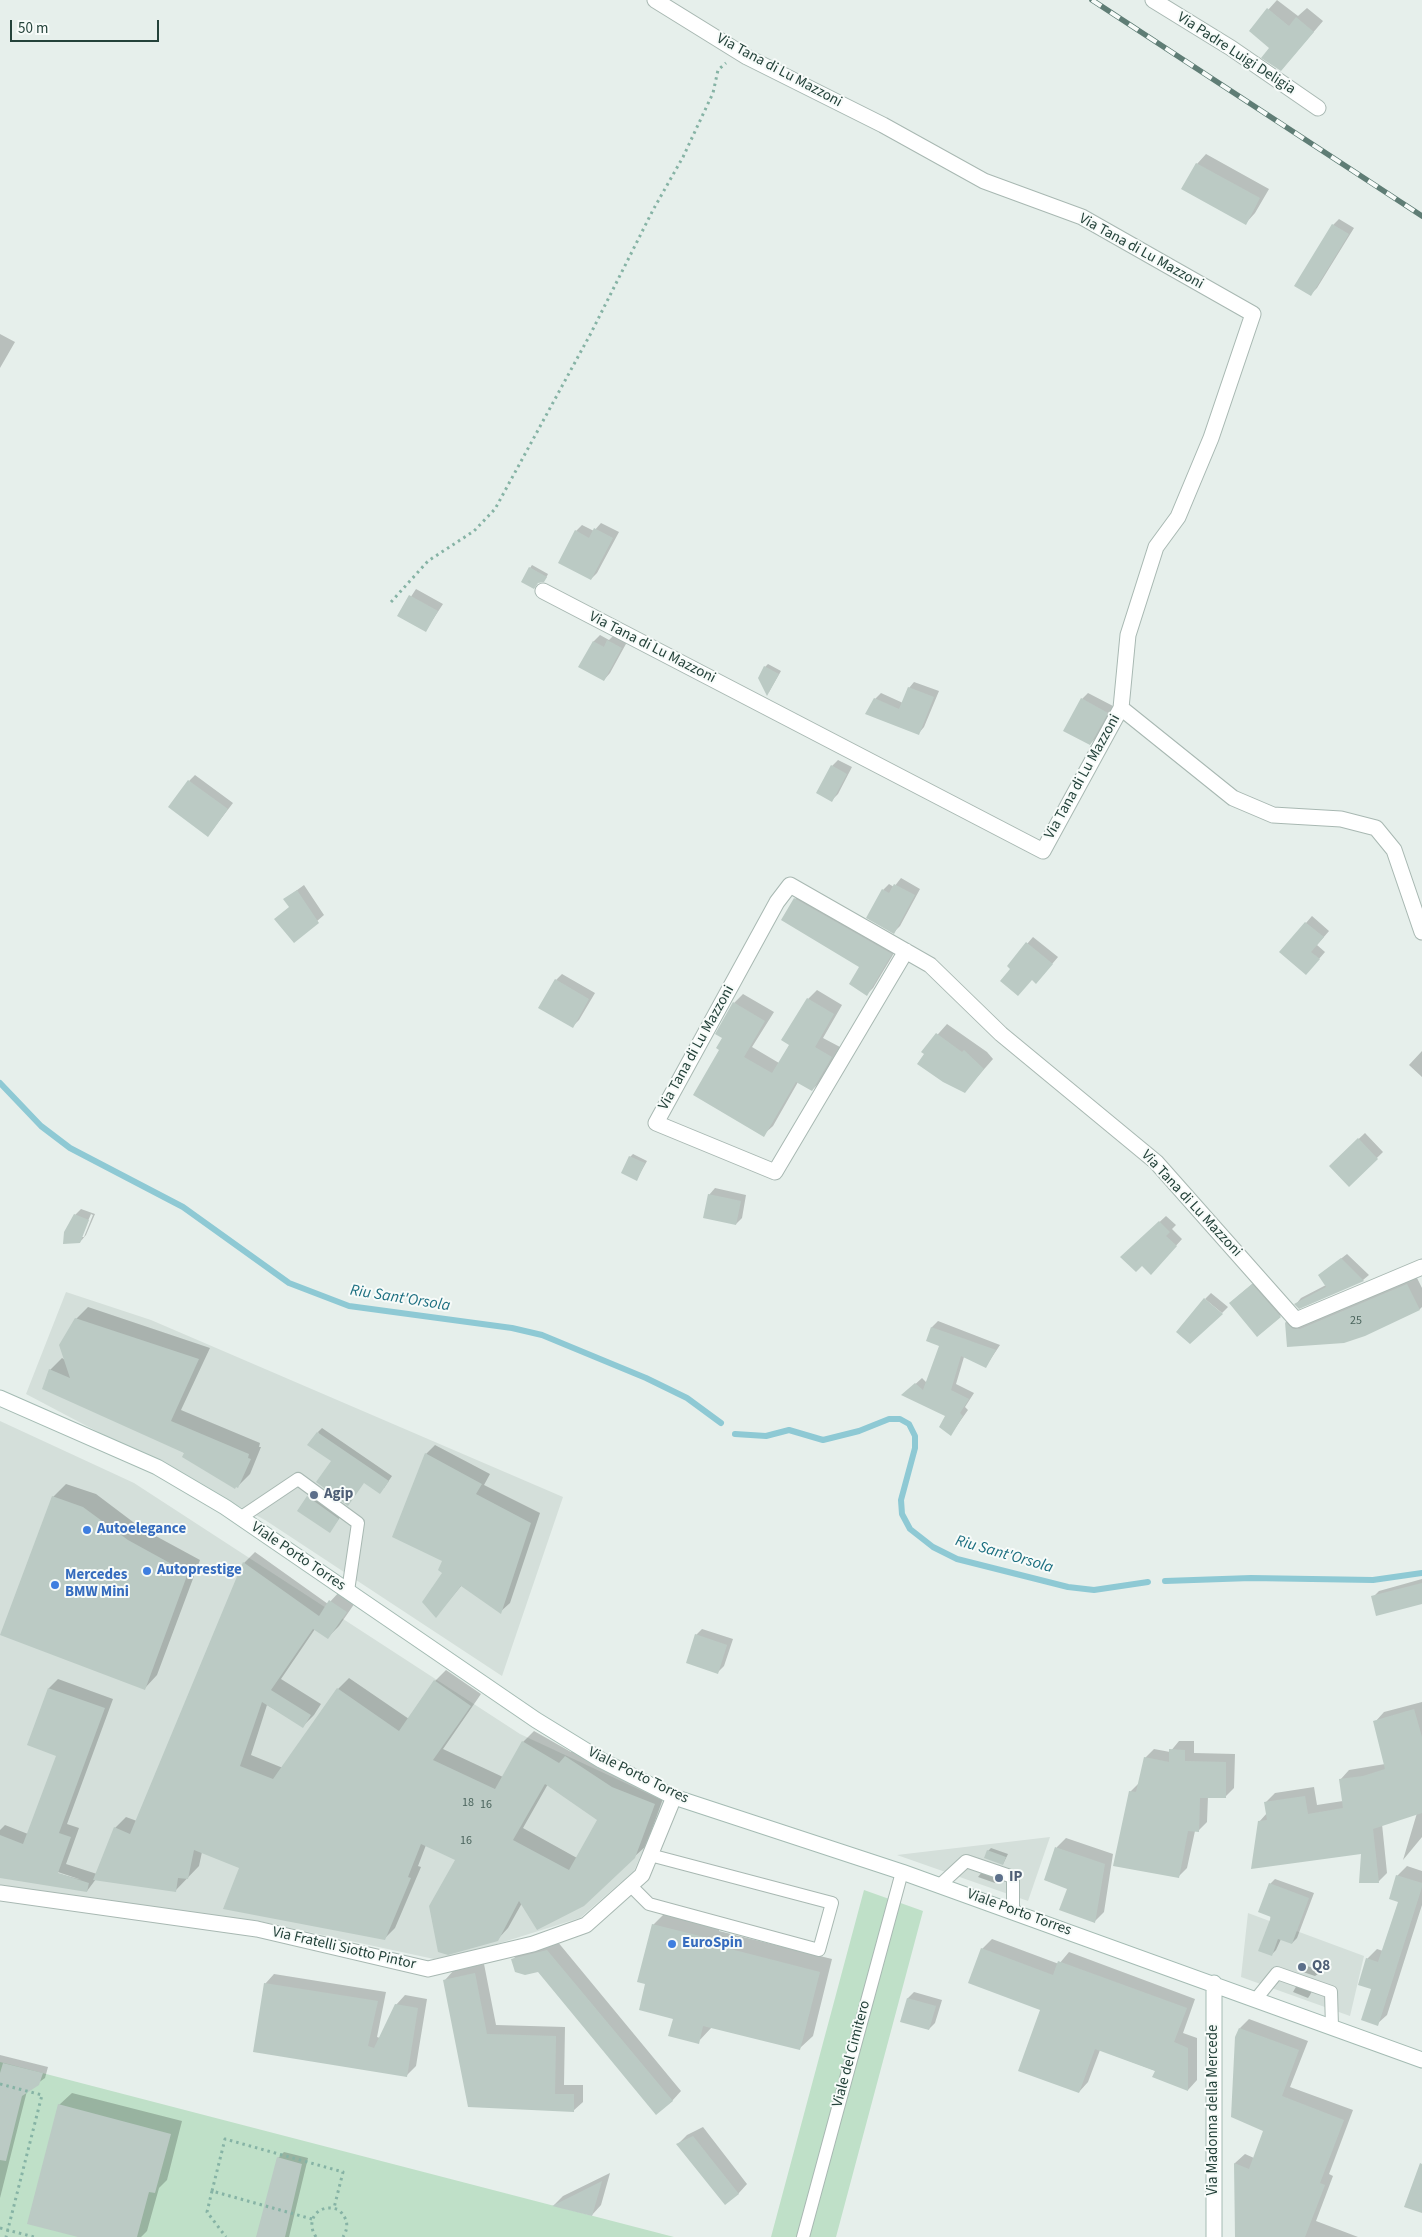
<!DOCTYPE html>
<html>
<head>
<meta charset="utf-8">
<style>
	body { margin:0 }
	#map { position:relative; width:1422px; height:2237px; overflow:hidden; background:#e6efeb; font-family:"Source Sans 3",sans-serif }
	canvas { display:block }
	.scale { position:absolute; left:10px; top:20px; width:149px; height:22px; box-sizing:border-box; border:2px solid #24423a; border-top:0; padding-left:6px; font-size:15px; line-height:18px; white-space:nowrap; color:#24423a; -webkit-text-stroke:4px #f7fbf9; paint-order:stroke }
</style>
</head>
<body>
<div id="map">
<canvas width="1422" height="2237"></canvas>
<div class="scale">50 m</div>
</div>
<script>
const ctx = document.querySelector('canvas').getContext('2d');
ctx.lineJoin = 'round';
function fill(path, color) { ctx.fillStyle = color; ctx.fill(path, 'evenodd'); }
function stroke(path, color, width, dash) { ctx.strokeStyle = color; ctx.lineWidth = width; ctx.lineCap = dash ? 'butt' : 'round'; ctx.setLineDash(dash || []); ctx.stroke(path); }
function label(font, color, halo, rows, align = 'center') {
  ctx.font = font + ' "Source Sans 3",sans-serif'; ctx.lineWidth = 4; ctx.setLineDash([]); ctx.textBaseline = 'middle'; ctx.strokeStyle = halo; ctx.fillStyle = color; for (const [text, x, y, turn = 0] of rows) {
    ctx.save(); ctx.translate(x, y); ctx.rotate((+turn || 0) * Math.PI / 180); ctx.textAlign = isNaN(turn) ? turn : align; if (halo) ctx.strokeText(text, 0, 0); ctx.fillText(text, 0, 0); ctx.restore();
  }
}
const built = new Path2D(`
	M66,1292L151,1320L563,1497L502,1676L265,1520L26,1394Z
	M0,1421L134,1483L520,1734L664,1801L634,1871L580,1918L465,1954L434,1959L258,1921L0,1888Z
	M1050,1837L1028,1901L897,1855Z
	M1248,1913L1364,1956L1350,2016L1241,1977Z`);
const green = new Path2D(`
	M864,1890L923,1911L836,2237H771Z
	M0,2062L674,2237H0Z`);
const shadow = new Path2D(`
	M1277,0L1298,16L1307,8L1323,21L1281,70L1271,48L1250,30Z
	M1206,154L1269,189L1255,213L1246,223L1197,164Z
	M1339,219L1354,228L1317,288L1311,294L1333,225Z
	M0,334L15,342L0,368Z
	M601,523L619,532L597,573L591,579L576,531L582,525L594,531Z
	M532,565L548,574L546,578L530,568Z
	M416,589L443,604L426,630L399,615Z
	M600,635L609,640L614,635L627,642L610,673L604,680L580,666L594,641Z
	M768,664L781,671L769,692L765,667Z
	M914,682L939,691L924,727L919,733L875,699L881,693L903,703L909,688Z
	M1088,693L1113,706L1096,738L1090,744L1082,699Z
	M838,760L852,767L838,794L832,800V766Z
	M195,775L233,803L213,829L189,781Z
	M901,878L920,889L900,926L894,932L883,890L889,884L894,887Z
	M304,885L324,915L294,941L290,906L285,899Z
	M801,893L897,948L873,988L867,994L861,967L795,899Z
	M1312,916L1329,931L1317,945L1325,952L1312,967L1281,952Z
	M1033,937L1058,957L1042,976L1032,979L1008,966Z
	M562,974L595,993L579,1020L573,1026L556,980Z
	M817,990L842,1005L823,1038L840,1047L821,1081L812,1090L798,1082L773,1126L763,1135L721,1050L734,1003L743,994L774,1012L752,1047L779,1063L790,1044L808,999Z
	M947,1024L987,1052L993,1059L965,1091L923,1051Z
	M1422,1051V1077L1409,1065Z
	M1365,1133L1383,1152L1349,1185L1330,1166Z
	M633,1154L647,1161L637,1179L630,1157Z
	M715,1188L746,1195L742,1218L736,1224L709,1195Z
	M81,1209L95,1214L86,1235L80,1242L75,1215ZM91,1214L93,1215L84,1237H81Z
	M1166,1216L1176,1225L1172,1229L1182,1239L1157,1267L1122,1257Z
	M1347,1254L1369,1275L1363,1280L1299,1307L1296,1304L1301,1298L1326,1285L1320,1275Z
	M1416,1276L1422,1288V1307L1420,1309L1288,1346L1286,1322L1294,1314Z
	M1258,1279L1286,1310L1280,1316L1237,1297Z
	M1211,1293L1228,1307L1222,1313L1205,1299Z
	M88,1307L210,1348L181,1410L260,1443L259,1447H261L250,1474L238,1486L50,1370L62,1358L65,1360L76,1319Z
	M938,1321L1000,1345L986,1366L964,1357L956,1384L974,1393L965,1407L968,1410L951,1434L947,1415L909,1390L922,1378L927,1383L940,1346L928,1340L932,1327Z
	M322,1428L392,1476L384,1488L364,1482L333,1460L318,1432Z
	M435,1445L490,1474L484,1485L540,1513L510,1603L500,1612L462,1585L436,1616L444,1573L426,1454Z
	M66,1484L96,1494L141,1528L200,1560L157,1675L145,1688L53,1497Z
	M311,1494L341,1516L332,1528L299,1510Z
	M255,1552L328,1604L341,1590L357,1600L339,1626L328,1637L315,1629L281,1679L321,1704L314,1715L303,1726L267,1705L251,1755L283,1768L338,1689L349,1678L409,1719L435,1681L446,1670L481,1694L443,1749L503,1777L523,1742L534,1731L571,1752L577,1746L665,1793L646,1846L634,1857L522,1903L508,1928L497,1940L457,1859L426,1845L418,1866L421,1867L395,1928L384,1939L241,1868L202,1852L199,1866L175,1891L96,1879L87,1891L0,1877V1830L5,1825L28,1834L58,1755L29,1745L49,1688L58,1679L113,1699L67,1824L79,1828L66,1864L97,1874L115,1828L126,1817L137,1821L244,1563ZM548,1784L599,1820L577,1858L523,1828ZM52,1870L82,1880L52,1872Z
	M1422,1579V1602L1373,1597L1379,1591Z
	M702,1629L733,1639L724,1666L718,1672L696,1635Z
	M1422,1702V1837L1403,1860L1417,1813L1382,1824L1387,1873L1378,1882L1362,1852L1259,1822L1267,1813L1266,1802L1275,1793L1314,1787L1317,1805L1343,1801L1340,1780L1349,1770L1385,1764L1375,1722L1384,1712Z
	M1179,1741H1194V1753L1235,1754L1234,1788L1225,1797L1208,1796L1207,1822L1198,1831H1195L1187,1868L1178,1877L1130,1792L1139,1783L1145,1758L1154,1749L1170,1752Z
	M1066,1838L1113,1854L1104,1912L1094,1922L1068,1888L1045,1880L1057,1847Z
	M991,1848L1008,1854L1003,1864L988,1851Z
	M1407,1866L1422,1871V1905L1387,2015L1377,2024L1367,1959L1377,1949L1383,1951L1399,1901L1397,1876Z
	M982,1872L999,1878L998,1880L995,1883L978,1877Z
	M1275,1879L1314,1893L1297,1938L1292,1943L1281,1939L1276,1950L1271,1955L1270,1884Z
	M666,1912L720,1925L719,1931L832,1959L813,2036L800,2048L712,2027L698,2042L674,2018L647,1983L653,1925Z
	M992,1939L1059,1964L1069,1952L1195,1999L1183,2033L1197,2038V2080L1188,2090L1156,2071L1100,2050L1088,2082L1079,2092L1042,2009L982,1949Z
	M557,1941L681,2091L672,2101L538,1971L513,1959L522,1950Z
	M484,1964L496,2025L565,2027L564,2085H583V2102L573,2111L469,2106L445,1980L454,1970Z
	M1304,1965L1319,1970L1318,1974L1315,1976L1300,1971Z
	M274,1974L386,1992L377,2037L380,2038L396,2005L405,1995L427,1999L416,2066L406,2076L265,1984Z
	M1297,1985L1312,1991L1310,1995L1308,1998L1293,1992Z
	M914,1992L942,2000L935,2023L929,2029L901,2021L908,1998Z
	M1249,2019L1308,2041L1290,2087L1353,2110L1329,2174L1333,2176L1316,2221L1358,2237H1236L1235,2163L1245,2154L1254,2158L1265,2130L1240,2028Z
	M0,2055L48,2067L45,2078L27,2091L0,2198Z
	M72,2093L182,2121L167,2180L159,2188L147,2231L141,2237H83L59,2105Z
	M703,2127L747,2184L738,2194L678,2144L687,2135Z
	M284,2152L308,2158L289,2237H257L278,2158Z
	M610,2173L601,2205L592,2215L554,2205L563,2196Z`);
const stream = new Path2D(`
	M0,1083L41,1126L70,1148L183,1207L289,1283L349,1306L512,1328L542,1335L646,1378L687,1398L721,1423
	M735,1434L766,1436L789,1430L823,1440L859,1431L889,1419H900L909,1424L915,1436V1448L901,1500L902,1514L910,1529L933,1547L957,1559L1068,1587L1094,1590L1148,1582
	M1165,1581L1251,1578L1373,1580L1422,1573`);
const building = new Path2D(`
	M1267,8L1289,26L1296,17L1314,32L1281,71L1261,58L1269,48L1249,31Z
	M1196,163L1260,198L1246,225L1181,189Z
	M1332,224L1349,234L1311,296L1294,286Z
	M594,528L613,538L591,580L558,563L575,530L589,538Z
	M529,567L547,577L544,582L538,583L534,589L521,582Z
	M409,595L438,611L426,632L397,616Z
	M607,640L622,648L604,681L578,667L593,641L604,647Z
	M764,666L779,674L767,696L758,678Z
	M908,687L934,697L919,735L865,714L874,698L899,709Z
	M1081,698L1108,713L1090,745L1063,731Z
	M831,765L847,774L832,802L816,793Z
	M188,780L228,809L208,837L168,807Z
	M894,884L915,895L894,934L866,918L882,889L889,893Z
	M297,890L319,923L294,943L274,919L289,907L283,899Z
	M794,898L892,954L867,996L849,984L859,967L781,920Z
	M1305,922L1324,937L1311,952L1320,959L1306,975L1279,952Z
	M1026,942L1053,964L1036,984L1032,980L1018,996L1000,981L1010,969L1007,966Z
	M555,979L589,999L573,1028L538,1008Z
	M807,998L834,1014L815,1047L832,1057L812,1091L796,1082L764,1137L693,1095L719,1050L716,1048L722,1038L715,1034L733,1002L765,1021L744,1057L772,1073L789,1045L781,1040Z
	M936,1033L962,1052L964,1050L984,1069L965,1093L943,1082L917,1064L924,1054L921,1052Z
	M1358,1138L1378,1159L1349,1187L1329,1166Z
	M629,1156L645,1163L637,1181L621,1173Z
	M708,1194L741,1201L736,1225L703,1218Z
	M74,1214L89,1220L80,1243L63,1244L64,1232Z
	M1159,1221L1170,1232L1166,1236L1177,1246L1151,1275L1142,1266L1136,1272L1120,1257Z
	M1341,1258L1364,1281L1299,1309L1294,1304L1326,1287L1318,1275Z
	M1252,1284L1281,1317L1257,1337L1229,1303Z
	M1407,1284L1420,1310L1365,1336L1344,1343L1287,1347L1285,1322L1293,1329H1300Z
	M1204,1298L1223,1314L1190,1344L1176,1332Z
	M75,1318L199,1359L171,1421L249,1454L248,1458L251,1459L238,1488L236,1487L235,1489L182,1457L184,1453L42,1389L49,1369L70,1378L59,1345Z
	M931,1327L996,1350L986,1368L961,1356L951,1390L969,1399L960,1413L963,1416L951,1436L939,1427L945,1416L901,1395L915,1383L923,1390L939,1346L926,1341Z
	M317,1432L389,1481L380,1494L364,1483L348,1506L316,1482L331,1461L307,1445Z
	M425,1453L482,1484L476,1494L531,1523L501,1614L461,1586L436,1618L422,1602L442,1573L438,1570L442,1561L392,1537Z
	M52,1496L83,1507L128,1540L188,1573L145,1690L0,1635Z
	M307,1496L339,1519L330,1533L297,1511Z
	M243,1562L319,1616L329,1600L347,1612L328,1639L313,1629L271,1690L311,1715L303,1728L262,1702L240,1766L273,1779L337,1688L399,1731L434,1680L471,1706L433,1760L495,1789L522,1741L559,1763L565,1756L612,1787L655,1804L635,1858L584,1906L537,1930L519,1901L498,1941L448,1955L438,1952L429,1906L455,1860L421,1844L408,1877L411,1878L385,1940L223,1909L239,1868L194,1850L188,1879L178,1878L176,1892L93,1880L114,1827L130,1834ZM545,1784L597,1820L569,1870L513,1840Z
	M1422,1583V1604L1376,1616L1371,1596Z
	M695,1634L727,1645L718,1674L686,1663Z
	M48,1688L105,1708L59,1833L71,1837L58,1873L89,1883L87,1892L0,1878V1835L23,1844L56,1756L27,1745Z
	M1414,1709L1422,1737V1813L1373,1829L1379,1883H1359L1361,1854L1251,1869L1258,1821L1267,1820L1264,1802L1305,1796L1308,1814L1343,1808L1339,1779L1363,1776L1385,1769L1373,1721Z
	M1169,1749L1185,1750V1761L1226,1762V1798H1200L1199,1832L1188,1831L1179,1878L1113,1866L1129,1791L1136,1792L1144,1757L1169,1762Z
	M1055,1847L1105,1864L1095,1923L1059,1910L1067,1889L1044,1880Z
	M987,1850L1006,1857L1003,1865L984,1858Z
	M1396,1875L1422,1883V1887L1378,2026L1361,2020L1371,1989L1358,1985L1366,1958L1378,1962L1398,1902L1389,1899Z
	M1269,1883L1309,1898L1292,1944L1278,1939L1272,1956L1258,1951L1271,1917L1258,1912Z
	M652,1924L708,1938L707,1943L820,1972L800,2050L703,2026L699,2044L668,2036L673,2019L639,2010L645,1984L637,1982Z
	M981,1948L1053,1975L1058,1961L1187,2008L1174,2042L1188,2048V2091L1152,2077L1155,2071L1095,2049L1079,2093L1018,2071L1040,2010L968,1983Z
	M547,1950L673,2101L656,2115L538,1972L525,1975L515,1972L511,1959Z
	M475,1973L487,2034L556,2036L555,2094H574V2112L468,2107L443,1980Z
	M264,1983L378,2001L368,2046L374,2048L395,2004L418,2008L407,2077L253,2052Z
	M907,1998L936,2006L929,2030L900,2022Z
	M1239,2028L1299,2050L1282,2096L1344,2120L1320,2183L1325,2185L1305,2237H1235L1234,2163L1249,2169L1263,2131L1231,2117L1235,2037Z
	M3,2063L43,2073L39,2085L22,2096L6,2161L0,2160V2073Z
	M58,2104L171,2134L155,2193L149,2192L137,2237H78L27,2224Z
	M693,2136L739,2194L725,2205L676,2144Z
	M277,2157L302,2164L285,2237H256Z
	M1420,2163L1422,2164V2213L1404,2207Z
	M602,2181L592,2216L552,2206Z`);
const path = new Path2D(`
	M391,602L428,561L474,531L495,509L591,333L653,210L683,157L713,93L718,70L726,63
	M0,2084L42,2095L6,2237
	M212,2191L207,2212L226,2237
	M312,2219L212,2191L225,2139L343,2172L334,2208
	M0,2228L34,2237
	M316,2237C304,2219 320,2202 339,2210C348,2219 349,2227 343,2237`);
const lane = new Path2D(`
	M240,1518L298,1479L358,1523L348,1591
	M630,1885L649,1904L819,1950L832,1903L650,1855
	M940,1885L966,1861L1013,1877V1911
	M1256,1999L1277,1973L1331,1992L1332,2027
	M803,2237L902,1872`);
const street = new Path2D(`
	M655,0L747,57L883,125L984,181L1082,217L1253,314L1211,438L1178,517L1156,547L1128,635L1121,708
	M1153,0L1231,48L1318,108
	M543,591L1043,851L1121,708L1233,798L1273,815L1341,819L1376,828L1394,850L1422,932
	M906,951L775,1172L656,1123L777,902L790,885L930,965L1001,1034L1156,1162L1296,1320L1422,1267
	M0,1893L257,1929L428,1969L533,1944L586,1925L642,1875L674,1797`);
const secondary = new Path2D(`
	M0,1398L157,1467L225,1507L536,1720L601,1760L674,1797L902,1872L1422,2060
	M1214,1983V2237`);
const rail = new Path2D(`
	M1092,0L1422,216`);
const markers = [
	[314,1495,5,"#5c6f8a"],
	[87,1530,5,"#3f7fe0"],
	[147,1571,5,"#3f7fe0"],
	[55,1585,5,"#3f7fe0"],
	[999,1878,5,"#5c6f8a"],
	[672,1944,5,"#3f7fe0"],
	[1302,1967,5,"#5c6f8a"]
];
const numberNames = [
	["25",1356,1321],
	["18",468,1803],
	["16",486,1805],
	["16",466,1841]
];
const streetNames = [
	["Via Padre Luigi Deligia",1236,54,33],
	["Via Tana di Lu Mazzoni",779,71,28],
	["Via Tana di Lu Mazzoni",1141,252,29],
	["Via Tana di Lu Mazzoni",652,648,27],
	["Via Tana di Lu Mazzoni",1083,777,-61],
	["Via Tana di Lu Mazzoni",697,1048,-61],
	["Via Tana di Lu Mazzoni",1191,1204,47],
	["Viale Porto Torres",298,1557,34],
	["Viale Porto Torres",638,1776,26],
	["Viale Porto Torres",1019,1913,20],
	["Via Fratelli Siotto Pintor",344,1949,13],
	["Viale del Cimitero",852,2054,-75],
	["Via Madonna della Mercede",1214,2110,-90]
];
const serviceNames = [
	["Agip",324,1495],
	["IP",1009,1878],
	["Q8",1312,1967]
];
const shopNames = [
	["Autoelegance",97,1530],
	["Autoprestige",157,1571],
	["Mercedes",65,1576],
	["BMW Mini",65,1593],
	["EuroSpin",682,1944]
];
const waterNames = [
	["Riu Sant'Orsola",400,1299,9],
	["Riu Sant'Orsola",1004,1555,16]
];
fill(built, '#d4dfda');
fill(green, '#bfe0c8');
fill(shadow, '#0003');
stroke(stream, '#8ec9d4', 6);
fill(building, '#bbcac4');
stroke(lane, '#a8b8b2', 14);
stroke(street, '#a8b8b2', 17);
stroke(secondary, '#a4bbb3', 17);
stroke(path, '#86b3a5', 3, [2.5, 4]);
stroke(lane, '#fff', 12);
stroke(street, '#fff', 15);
stroke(secondary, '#fff', 15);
stroke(rail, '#5f7d75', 5.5);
stroke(rail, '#f7fbf9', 4, [11]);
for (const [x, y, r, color] of markers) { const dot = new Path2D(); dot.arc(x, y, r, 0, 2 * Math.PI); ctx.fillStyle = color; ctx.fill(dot); stroke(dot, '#f7fbf9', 2); }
label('12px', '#4a645c', null, numberNames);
label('15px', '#24423a', '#f7fbf9', streetNames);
label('bold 15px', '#4e5e75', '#f7fbf9', serviceNames, 'left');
label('bold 15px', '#366cbe', '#f7fbf9', shopNames, 'left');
label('italic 16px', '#1c6f80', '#f7fbf9', waterNames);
</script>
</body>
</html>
